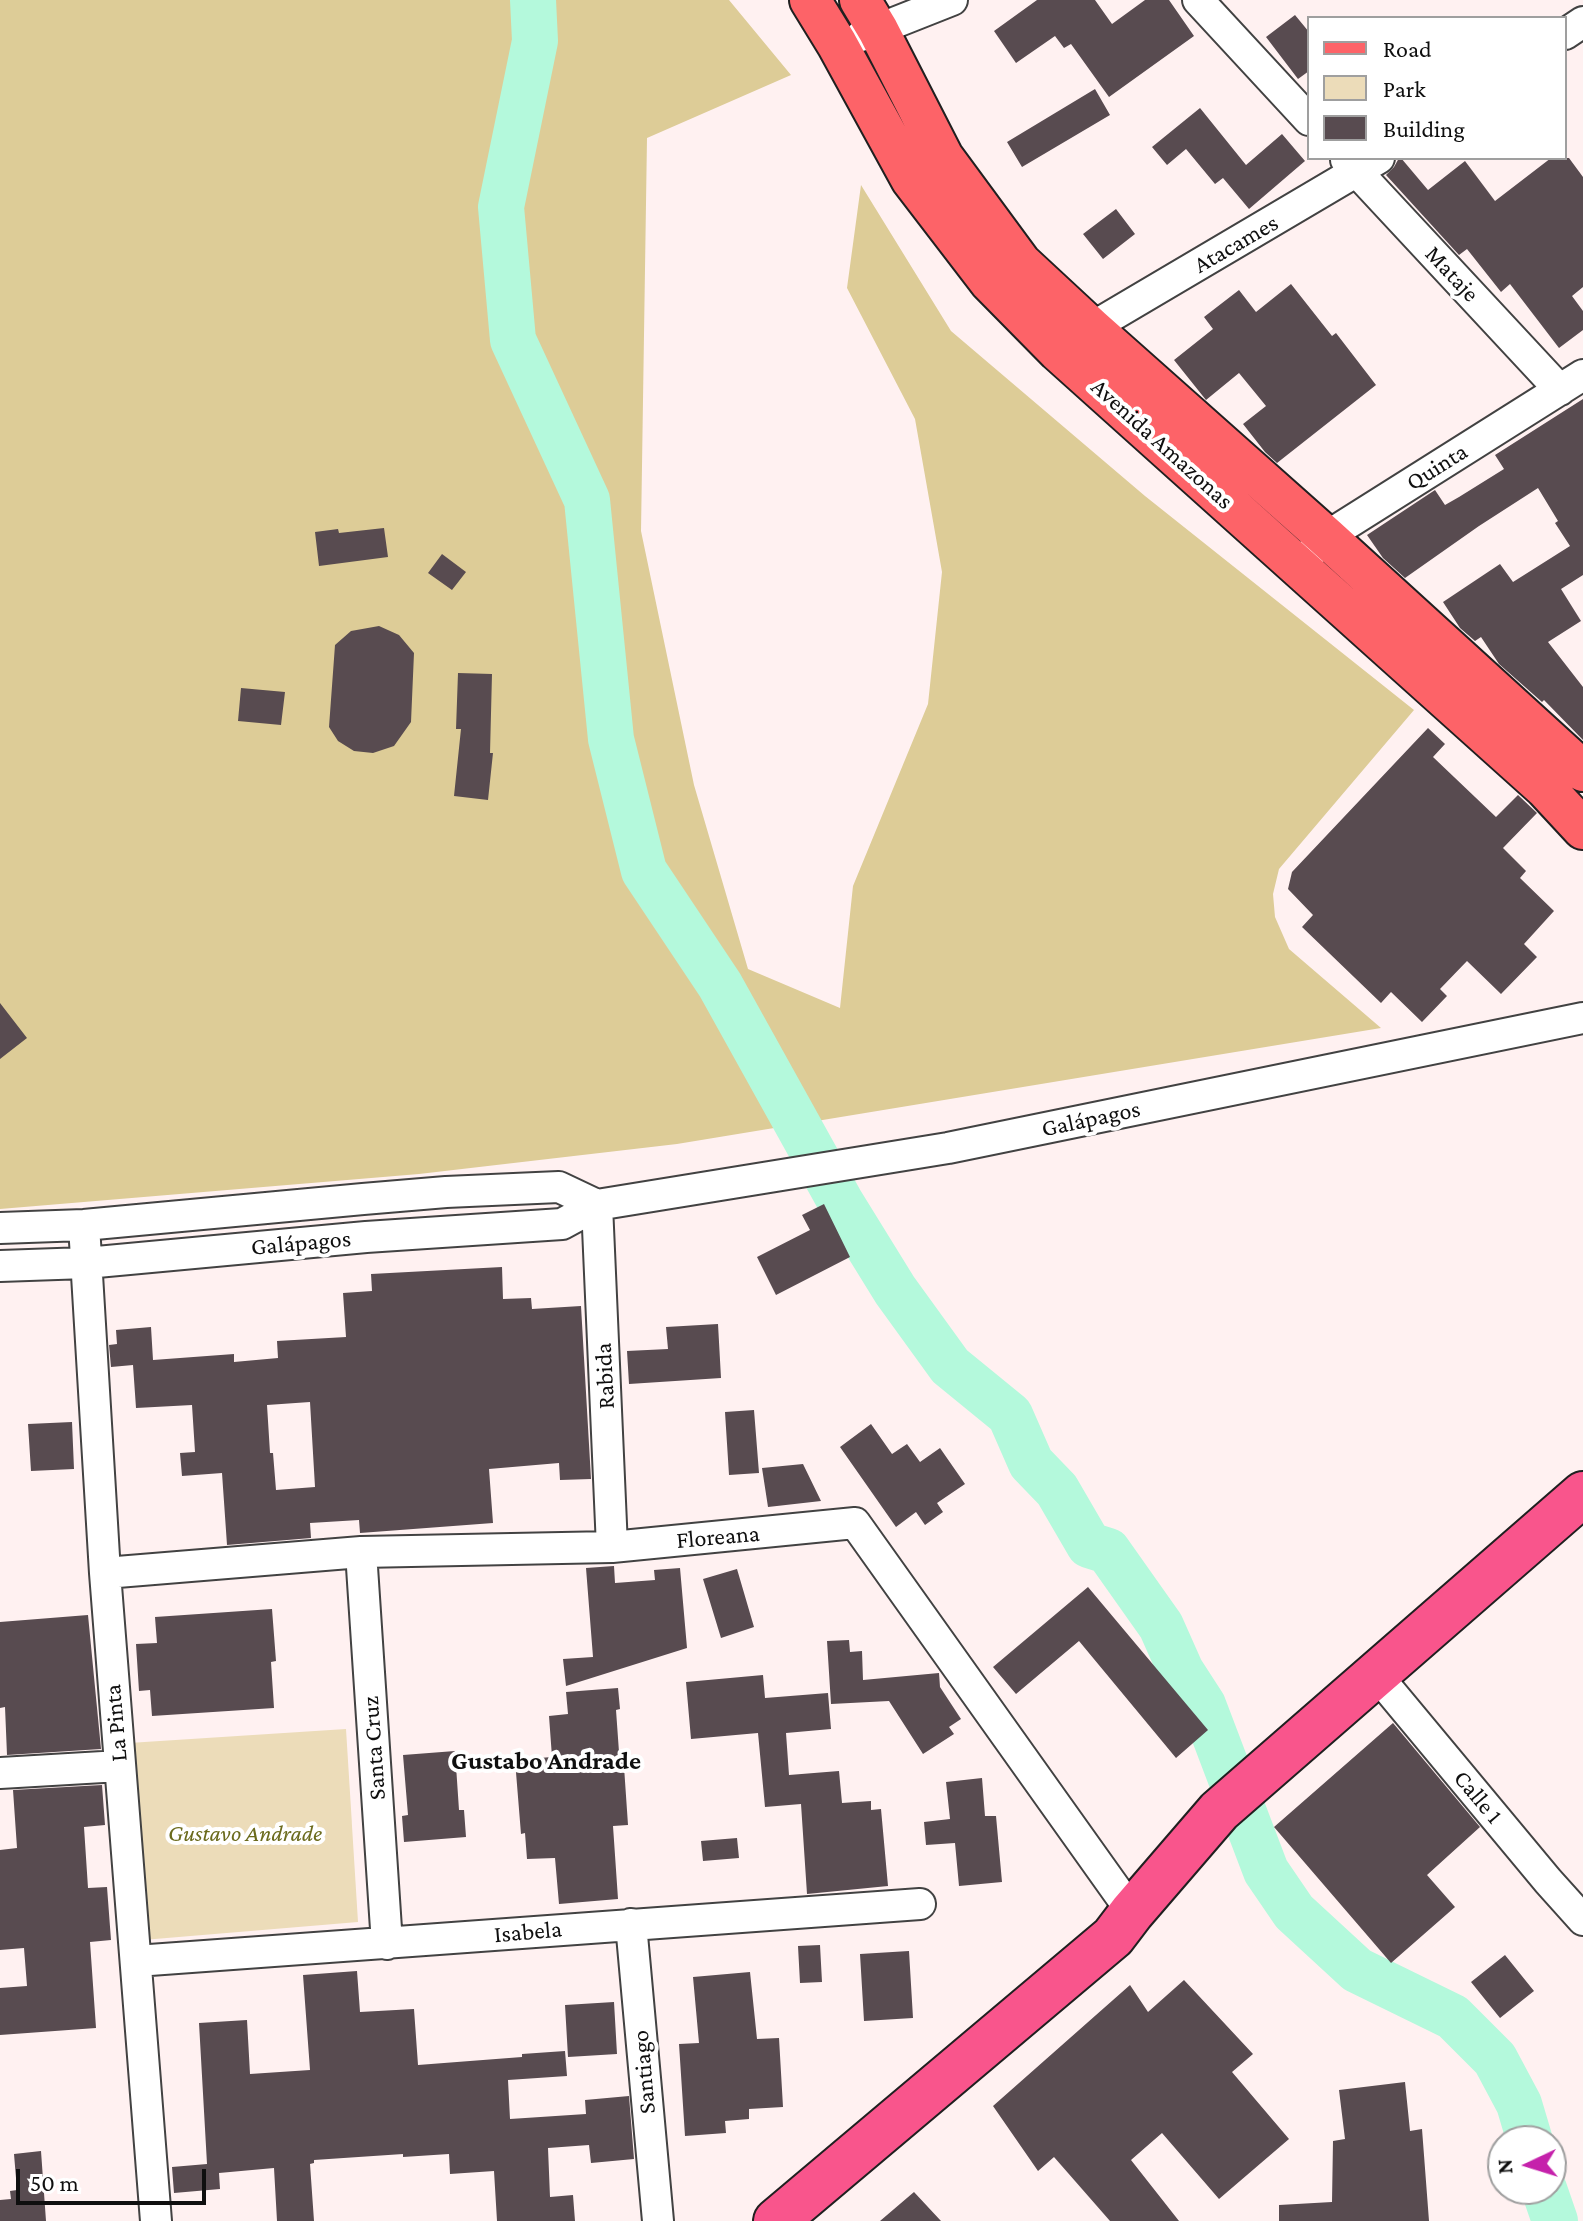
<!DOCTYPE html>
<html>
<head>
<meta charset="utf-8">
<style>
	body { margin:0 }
	#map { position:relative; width:1583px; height:2221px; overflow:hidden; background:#fff1f1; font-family:"Crimson Pro",serif }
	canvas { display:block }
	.legend { position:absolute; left:1307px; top:16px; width:260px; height:144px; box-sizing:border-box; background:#fff; border:2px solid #9f9f9f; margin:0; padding:10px 14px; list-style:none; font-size:24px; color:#0f0f0f }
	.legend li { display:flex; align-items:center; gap:16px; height:40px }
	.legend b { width:40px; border:2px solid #9f9f9f }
	.north { position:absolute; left:1487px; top:2125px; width:80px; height:80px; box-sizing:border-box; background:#fff; border:2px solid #9f9f9f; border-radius:50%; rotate:266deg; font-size:22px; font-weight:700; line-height:32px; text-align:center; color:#0f0f0f }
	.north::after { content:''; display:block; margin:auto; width:28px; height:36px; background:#c521ab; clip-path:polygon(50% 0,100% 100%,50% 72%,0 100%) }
	.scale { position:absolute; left:16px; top:2169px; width:190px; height:36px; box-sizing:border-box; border:4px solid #0f0f0f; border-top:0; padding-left:10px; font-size:24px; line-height:28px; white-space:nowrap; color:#0f0f0f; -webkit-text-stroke:6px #fff; paint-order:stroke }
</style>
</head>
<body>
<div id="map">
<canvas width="1583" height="2221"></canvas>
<ul class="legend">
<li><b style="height:10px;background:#fd6368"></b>Road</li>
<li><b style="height:22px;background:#ecdcb9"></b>Park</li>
<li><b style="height:22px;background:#584b50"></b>Building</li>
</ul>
<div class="north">N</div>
<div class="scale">50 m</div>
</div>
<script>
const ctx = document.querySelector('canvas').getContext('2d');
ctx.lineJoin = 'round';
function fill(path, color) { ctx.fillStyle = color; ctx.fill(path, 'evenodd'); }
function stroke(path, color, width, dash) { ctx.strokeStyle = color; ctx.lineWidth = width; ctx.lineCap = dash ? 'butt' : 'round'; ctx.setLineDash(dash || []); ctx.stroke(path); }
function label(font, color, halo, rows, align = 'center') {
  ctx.font = font + ' "Crimson Pro",serif'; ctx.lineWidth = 8; ctx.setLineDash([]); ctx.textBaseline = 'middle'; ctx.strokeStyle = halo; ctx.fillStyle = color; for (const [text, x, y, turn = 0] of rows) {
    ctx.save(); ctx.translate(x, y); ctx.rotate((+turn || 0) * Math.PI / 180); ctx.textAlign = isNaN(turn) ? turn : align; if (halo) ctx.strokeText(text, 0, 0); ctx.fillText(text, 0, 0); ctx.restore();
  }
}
const green = new Path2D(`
	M346,1729L358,1922L143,1940L129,1743Z`);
const forest = new Path2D(`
	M0,0H729L791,75L647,138L641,531L694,785L748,969L840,1008L853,886L928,704L942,572L915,419L847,288L861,185L951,331L1145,496L1414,710L1279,869L1273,894L1275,917L1289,949L1381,1028L677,1144L419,1174L0,1209Z`);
const river = new Path2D(`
	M533,0L535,41L501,207L513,340L587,500L611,739L644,871L720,985L840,1201L895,1290L950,1366L1010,1415L1031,1463L1057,1490L1089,1545L1108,1551L1161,1626L1181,1671L1203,1705L1266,1871L1294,1912L1357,1970L1453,2017L1495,2059L1519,2104L1530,2141
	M1544,2189L1555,2221`);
const building = new Path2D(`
	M1037,0H1095L1112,24L1145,0H1169L1194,36L1109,97L1071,44L1064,48L1055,36L1016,63L994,31Z
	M1295,15L1309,32V71L1298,79L1266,37Z
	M1095,89L1110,115L1022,167L1007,142Z
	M1200,108L1246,165L1282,134L1305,161L1249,209L1223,178L1215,184L1186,149L1167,165L1152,147Z
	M1399,158H1401L1428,190L1465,161L1495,201L1551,158H1569L1583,177V287L1572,296L1583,311V330L1559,348L1510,284L1501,292L1467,249L1459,255L1386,175L1394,167Z
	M1116,209L1135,234L1103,259L1083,234Z
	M1291,284L1332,336L1336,333L1376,385L1277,463L1265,452L1243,424L1266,406L1239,373L1206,400L1174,360L1213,329L1204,317L1239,290L1256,312Z
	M1583,399V575L1561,589L1581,621L1548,642L1583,687V740L1544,700L1542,702L1499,664L1481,637L1475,641L1460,628L1443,602L1500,564L1513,582L1570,546L1555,523L1558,521L1538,488L1479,526L1405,578L1383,558L1367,535L1435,490L1445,505L1459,497L1504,469L1495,455Z
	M384,528L388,557L319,566L315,532L338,529L339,533Z
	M442,554L466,572L452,590L428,573Z
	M379,626L399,635L414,653L411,722L394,746L373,753L354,751L338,741L329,727L335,645L351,631Z
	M458,673L492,674L490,753H493L488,800L454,796L461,729H456Z
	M241,688L285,692L281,725L238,721Z
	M1428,728L1445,744L1433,757L1496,817L1518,795L1537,813L1503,848L1526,871L1520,878L1554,911L1524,944L1537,957L1501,994L1467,961L1440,989L1447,996L1422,1022L1391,992L1381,1003L1302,927L1313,915L1288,889L1292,872Z
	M0,1003L27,1038L0,1059Z
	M824,1204L850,1257L776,1295L757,1257L810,1230L802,1215Z
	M502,1267L503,1299L531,1298L532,1309L581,1306L591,1479L560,1480L559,1463L489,1469L493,1523L360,1533L359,1520L310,1523L311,1538L227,1545L222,1473L182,1476L180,1453L195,1452L192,1405L136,1408L133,1365L111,1367L109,1345L117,1344L116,1330L151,1327L153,1360L234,1354V1362L278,1358L277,1341L346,1337L343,1293L372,1291L371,1274ZM310,1402L315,1487L276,1490L273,1453H270L267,1405Z
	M718,1324L721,1378L629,1384L627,1351L668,1349L666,1327Z
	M754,1410L759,1473L729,1475L725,1412Z
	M72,1422L74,1469L31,1471L28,1424Z
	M871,1424L892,1454L907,1444L920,1462L940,1448L965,1484L937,1503L943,1512L925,1525L916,1512L896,1527L840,1447Z
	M803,1464L821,1501L768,1507L762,1468Z
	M614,1566L615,1583L655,1580L654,1570L680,1568L687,1648L566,1686L563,1659L593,1657L586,1568Z
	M737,1569L754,1627L721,1638L703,1579Z
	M1088,1587L1208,1730L1176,1758L1079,1641L1016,1694L993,1667Z
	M272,1609L276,1661L271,1662L274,1708L152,1716L150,1690L139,1691L136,1644L157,1643L155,1617Z
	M88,1615L101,1749L7,1755L5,1707L0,1708V1622Z
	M849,1640L850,1652L862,1651L863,1680L939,1673L940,1687L961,1719L949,1727L954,1734L923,1754L889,1701L831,1704L827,1641Z
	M763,1675L765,1698L828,1693L831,1729L786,1733L789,1775L839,1771L842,1803L871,1801V1810L881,1809L888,1886L807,1894L801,1804L765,1807L758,1733L691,1739L686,1682Z
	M618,1688L620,1709L616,1710L619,1752H623L628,1825L613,1826L618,1899L559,1904L555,1858L527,1859L525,1833L521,1834L515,1760L552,1757L549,1716L568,1714L566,1692Z
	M1393,1723L1480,1827L1427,1875L1455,1907L1391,1963L1274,1827Z
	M455,1751L459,1810H464L466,1837L404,1842L402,1816L408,1815L403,1755Z
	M982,1778L985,1816H996L1002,1882L959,1886L955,1843L926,1845L924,1822L950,1819L946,1782Z
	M102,1785L105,1825L84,1827L88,1888L107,1887L111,1940L90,1942L96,2028L0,2035V1988L27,1986L24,1948L0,1950V1850L17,1848L13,1790Z
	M737,1838L739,1858L703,1861L701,1841Z
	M820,1945L822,1982L800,1983L798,1946Z
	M909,1951L913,2018L864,2021L860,1954Z
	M1505,1955L1534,1991L1500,2018L1471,1982Z
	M357,1971L360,2012L414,2009L418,2065L522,2057V2054L565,2051L567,2076L508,2080L510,2119L586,2114L585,2100L629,2096L634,2159L591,2163L589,2145L548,2148L550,2197L573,2195L575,2221H497L494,2171L450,2174L449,2154L403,2157V2154L314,2160V2163L310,2164L314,2221H277L274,2168L219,2173L220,2189L174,2193L172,2167L207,2164L199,2023L247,2020L250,2074L310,2070L303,1975Z
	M750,1972L757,2039L779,2038L783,2107L749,2109V2119L725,2121L726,2133L685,2136L679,2044L699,2043L693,1977Z
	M1184,1980L1253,2054L1232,2072L1289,2139L1219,2199L1162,2133L1131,2160L1179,2221H1110L1054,2157L1038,2171L993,2106L1130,1985L1148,2012Z
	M614,2002L617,2054L568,2057L565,2005Z
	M1405,2082L1410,2131L1422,2129L1429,2221H1279V2205L1332,2202L1333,2141L1345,2139L1339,2090Z
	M41,2151L46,2221H0V2200L11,2199L10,2191L17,2190L14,2154Z
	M914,2192L941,2221H880Z`);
const minor = new Path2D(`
	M1198,0L1309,120
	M1565,34L1583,22
	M861,36L952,0
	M1346,160L1560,390
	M1091,328L1379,158
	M1298,566L1326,537L1583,375
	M597,1205L612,1547
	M84,1225L105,1573L156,2221
	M0,1228L84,1225L363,1199L446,1192L559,1187L597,1205
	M0,1266L86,1263L366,1237L562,1224L597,1205L948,1148L1583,1018
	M361,1552L387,1944
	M105,1573L361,1552L612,1547L855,1523L1132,1912
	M1375,1673L1548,1881L1583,1920
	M0,1773L120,1766
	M631,1924L658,2221
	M136,1961C397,1944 658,1922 920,1904`);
const major = new Path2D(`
	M810,0L837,44L911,179L990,282L1058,351L1545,788L1583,829
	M860,0L878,30L943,157L1021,263L1091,328L1326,537L1583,771`);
const highway = new Path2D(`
	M776,2221L1113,1937L1132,1912L1219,1811L1583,1494`);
const streetNames = [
	["Atacames",1236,244,-30],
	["Mataje",1452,274,47],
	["Avenida Amazonas",1162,444,42],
	["Quinta",1437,467,-32],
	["Galápagos",1091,1119,-12],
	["Galápagos",301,1243,-5],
	["Rabida",605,1376,-93],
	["Floreana",718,1537,-5],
	["La Pinta",116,1723,-95],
	["Santa Cruz",374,1748,-94],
	["Calle 1",1478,1797,50],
	["Isabela",528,1932,-5],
	["Santiago",644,2072,-95]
];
const parkNames = [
	["Gustavo Andrade",245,1834]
];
const neighbourhoodNames = [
	["Gustabo Andrade",546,1761]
];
fill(green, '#ecdcb9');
fill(forest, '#ddcc97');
stroke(river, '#b4f9dc', 46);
fill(building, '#584b50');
stroke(minor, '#424242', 34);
stroke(major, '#202020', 44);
stroke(highway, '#202020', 48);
stroke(minor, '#fff', 30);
stroke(major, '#fd6368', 40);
stroke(highway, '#f9558c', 44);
label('24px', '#0f0f0f', '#fff', streetNames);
label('italic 24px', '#6a6a1c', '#fff', parkNames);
label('bold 26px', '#0f0f0f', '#fff', neighbourhoodNames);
</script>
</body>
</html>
